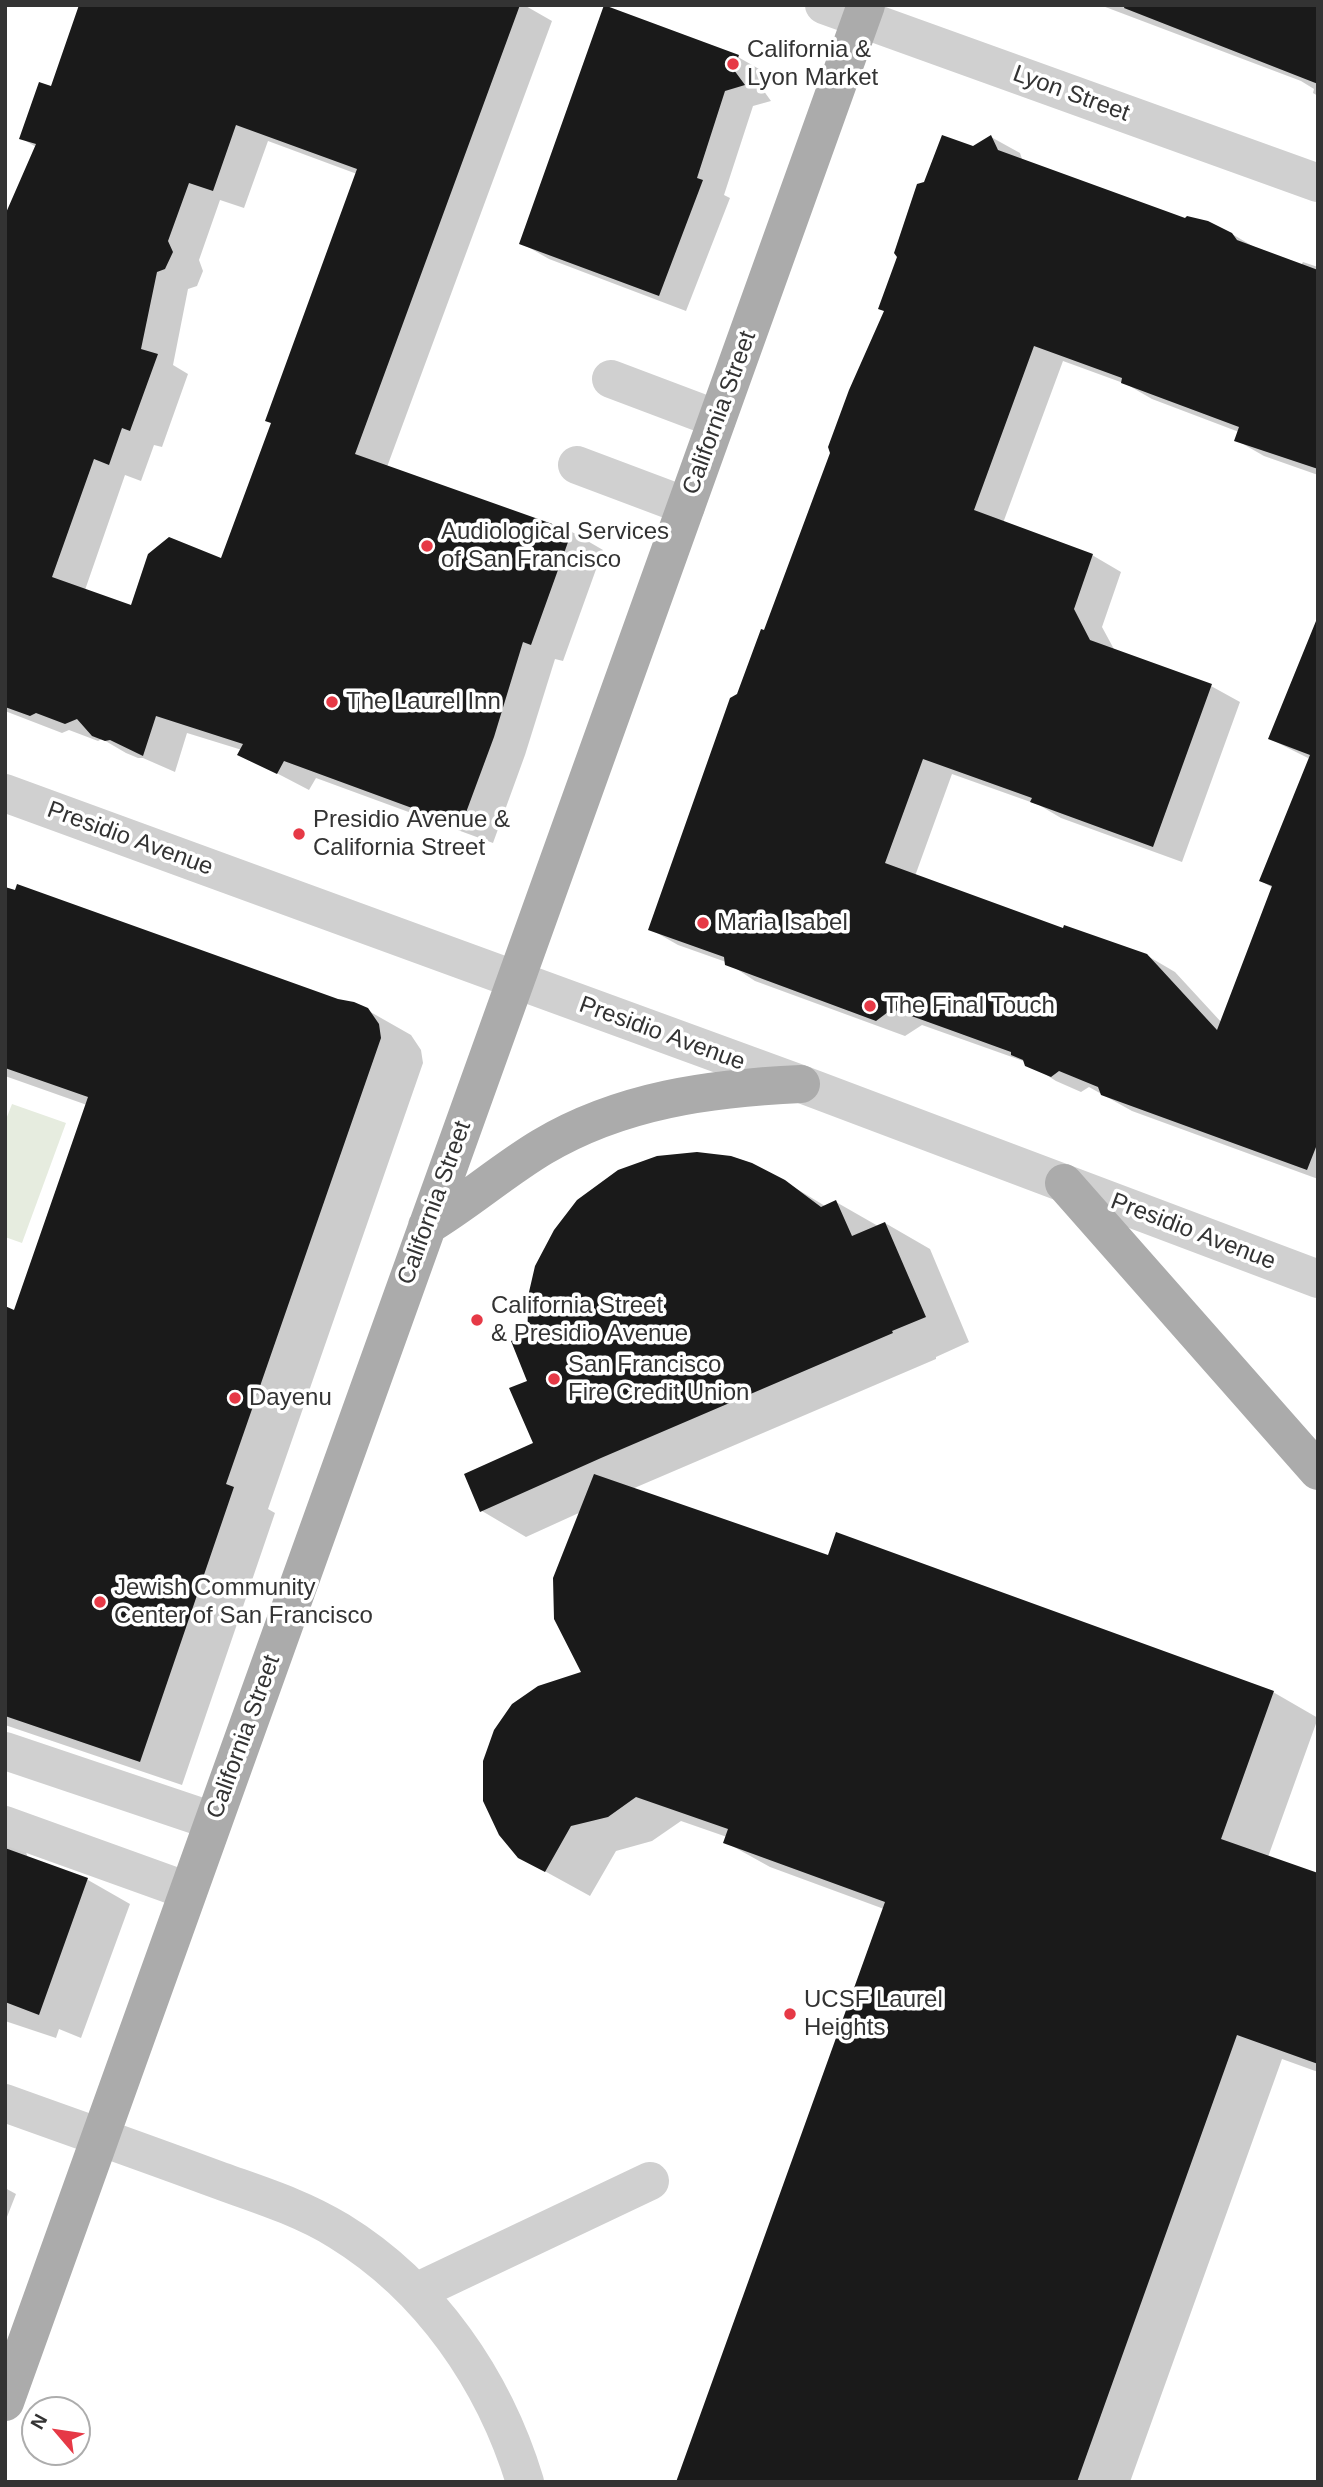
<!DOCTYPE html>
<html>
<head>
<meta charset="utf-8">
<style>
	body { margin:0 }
	#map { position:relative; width:1323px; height:2487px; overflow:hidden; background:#fff; font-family:Helvetica,sans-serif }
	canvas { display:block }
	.frame { position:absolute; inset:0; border:7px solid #333; pointer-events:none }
	.north { position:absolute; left:21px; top:2396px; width:70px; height:70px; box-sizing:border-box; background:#fff; border:2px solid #adadad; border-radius:50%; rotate:299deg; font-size:19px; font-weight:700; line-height:28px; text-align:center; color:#333 }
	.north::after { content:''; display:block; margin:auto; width:24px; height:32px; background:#e63946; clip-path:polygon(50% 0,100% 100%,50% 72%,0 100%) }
</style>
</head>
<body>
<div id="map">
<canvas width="1323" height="2487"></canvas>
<div class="frame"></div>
<div class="north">N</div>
</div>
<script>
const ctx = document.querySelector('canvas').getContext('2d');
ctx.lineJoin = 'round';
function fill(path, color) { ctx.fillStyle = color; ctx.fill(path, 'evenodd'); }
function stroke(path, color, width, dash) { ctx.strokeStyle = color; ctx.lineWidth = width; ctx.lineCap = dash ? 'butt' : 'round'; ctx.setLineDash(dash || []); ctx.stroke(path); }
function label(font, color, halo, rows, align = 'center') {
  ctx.font = font + ' Helvetica,sans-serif'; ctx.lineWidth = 7; ctx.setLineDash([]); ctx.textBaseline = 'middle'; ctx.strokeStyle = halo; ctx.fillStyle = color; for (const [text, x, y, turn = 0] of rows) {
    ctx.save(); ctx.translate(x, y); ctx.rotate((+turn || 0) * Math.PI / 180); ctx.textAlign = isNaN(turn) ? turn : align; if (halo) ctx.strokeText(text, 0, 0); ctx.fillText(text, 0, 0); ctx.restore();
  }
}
const green = new Path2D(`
	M12,1104L66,1123L22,1243L5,1237V1122Z`);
const shadow = new Path2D(`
	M81,5H524L552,21L387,467L572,532L603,550L563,661L555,659L525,755L493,843L316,778L309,790L240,754L242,750L187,733L175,772L143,758H138L126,753L102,739L98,741L69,730L62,733L5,711V219L36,147L21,138L52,88ZM268,141L357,174L272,424L222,561L132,607L85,590L125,475L141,481L154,445L162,447L188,374L173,365L188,289L197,286L203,271L199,260L220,200L244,208Z
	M1100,5H1318V96L1313,93L1314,89L1301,81Z
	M738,57L766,73L761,87L771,101L753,106L724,195L730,198L686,311L549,259L521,243Z
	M991,137L1020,153L1023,162L1185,220L1232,234L1261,251L1301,265L1303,262L1318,267V475L1264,456L1236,440L1239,432L1152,399L1126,384L1063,361L1003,523L1092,555L1121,572L1102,627L1115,651L1211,686L1240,702L1182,862L1061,818L1039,805L952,774L915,876L1064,930L1146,955L1175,972L1222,1023L1273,888L1261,881L1310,759L1270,739L1318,684V1179L1132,1111L1089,1087L1081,1092L1056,1081L1026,1062L922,1025L905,1036L755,981L726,962L678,945L650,929L739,695L973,148Z
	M5,887L367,1010L411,1035L421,1050L423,1063L268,1509L275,1513L182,1785L5,1725V1367L15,1312L87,1105L5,1076Z
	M769,1172L825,1206L836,1202L878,1226L885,1223L930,1249L969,1342L936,1357V1359L632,1489L829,1557L1273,1692L1318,1718L1268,1857L1318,1875V2072L1282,2059L1130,2482H678L884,1909L770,1867L725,1842L727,1837L681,1821L652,1841L616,1851L590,1896L519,1857L583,1673L581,1512L526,1537L482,1511L535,1444L529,1382L528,1336Z
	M5,1840L26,1852L28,1858L88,1880L130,1904L81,2038L59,2029L56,2038L5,2021Z
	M5,2188L16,2194L5,2222Z`);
const building = new Path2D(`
	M79,5H520L355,454L572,531L531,645L523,642L494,737L461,826L284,761L277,774L237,755L243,744L156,716L143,756L110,740L105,741L92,736L77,719L65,724L36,713L30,716L5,707V215L36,144L19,139L39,82L51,86ZM236,125L357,169L265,421L271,423L221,558L169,537L148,554L131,605L52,577L94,459L109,465L122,428L130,431L158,354L141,349L157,272L165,269L173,252L168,241L189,183L213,191Z
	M604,5L739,55L734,70L745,85L725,91L697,178L703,180L659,296L519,244Z
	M1125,5H1318V84L1124,8Z
	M942,135L973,146L991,135L998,150L1185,218L1187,216L1208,221L1232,233L1237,240L1318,270V469L1234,441L1239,427L1121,383L1122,378L1034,346L974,510L1093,554L1074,609L1090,640L1212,684L1153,847L1030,802L1032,798L923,759L885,863L1063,928L1064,925L1147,954L1217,1030L1272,886L1259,881L1310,755L1268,739L1316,621H1318V1142L1307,1170L1101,1095L1098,1087L1059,1071L1051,1077L1025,1066L1023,1060L1011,1055V1052L953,1031L892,1009L876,1021L725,965L724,957L648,930L730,698L737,694L761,629L764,630L830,453L828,447L849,390L884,311L878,309L897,257L894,253L917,184L924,182Z
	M17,884L338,999L354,1002L368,1008L379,1024L381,1038L226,1484L234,1487L140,1762L5,1716V1306L14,1310L88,1097L5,1068V887L15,890Z
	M697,1152L731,1156L752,1163L785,1180L821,1207L836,1200L852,1236L885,1222L926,1317L892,1331L893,1333L601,1458L480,1512L464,1474L533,1443L509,1388L527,1381L511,1341L527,1334L529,1292L535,1266L554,1230L577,1200L618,1170L657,1156Z
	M594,1474L828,1555L836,1532L1274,1691L1221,1839L1318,1873V2064L1237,2035L1077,2482H676L885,1902L723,1843L728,1829L636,1797L608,1817L571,1826L545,1872L518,1858L499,1835L483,1801V1761L494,1730L512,1704L538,1686L581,1672L554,1619L553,1578Z
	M5,1848L88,1878L39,2015L5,2002Z`);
const minor = new Path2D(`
	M824,5L1318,183
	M611,379L717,419
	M577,465L686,506
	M5,793L801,1084L1318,1279
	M5,1751L213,1821
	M5,1825L188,1891
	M5,2103C77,2129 149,2154 221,2181C260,2195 302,2208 339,2231C430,2287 494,2380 525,2482
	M416,2292L650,2181`);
const major = new Path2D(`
	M1064,1183L1318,1471
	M427,1226C467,1202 502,1171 542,1147C621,1100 711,1088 801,1084
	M5,2402L866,5`);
const markers = [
	[733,64,7,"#e63946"],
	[427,546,7,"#e63946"],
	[332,702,7,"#e63946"],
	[299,834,7,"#e63946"],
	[703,923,7,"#e63946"],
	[870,1006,7,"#e63946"],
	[477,1320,7,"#e63946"],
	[554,1379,7,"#e63946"],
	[235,1398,7,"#e63946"],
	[100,1602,7,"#e63946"],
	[790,2014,7,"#e63946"]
];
const poiNames = [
	["California &",747,50],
	["Lyon Market",747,78],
	["Audiological Services",441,532],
	["of San Francisco",441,560],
	["The Laurel Inn",346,702],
	["Presidio Avenue &",313,820],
	["California Street",313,848],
	["Maria Isabel",717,923],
	["The Final Touch",884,1006],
	["California Street",491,1306],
	["& Presidio Avenue",491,1334],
	["San Francisco",568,1365],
	["Fire Credit Union",568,1393],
	["Dayenu",249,1398],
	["Jewish Community",114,1588],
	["Center of San Francisco",114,1616],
	["UCSF Laurel",804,2000],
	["Heights",804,2028]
];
const streetNames = [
	["Lyon Street",1071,94,20],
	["California Street",720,413,-70],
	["Presidio Avenue",130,839,20],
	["Presidio Avenue",662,1034,20],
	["California Street",435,1203,-70],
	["Presidio Avenue",1193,1232,21],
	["California Street",244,1737,-70]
];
fill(green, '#e6ecdf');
fill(shadow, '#0003');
fill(building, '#1a1a1a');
stroke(minor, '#d0d0d0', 38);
stroke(major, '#ababab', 38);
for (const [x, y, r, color] of markers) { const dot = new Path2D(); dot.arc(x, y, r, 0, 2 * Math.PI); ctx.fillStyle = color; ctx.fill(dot); stroke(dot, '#fff', 2.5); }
label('24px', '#333', '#fff', poiNames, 'left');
label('24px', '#333', '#fff', streetNames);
</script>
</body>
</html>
